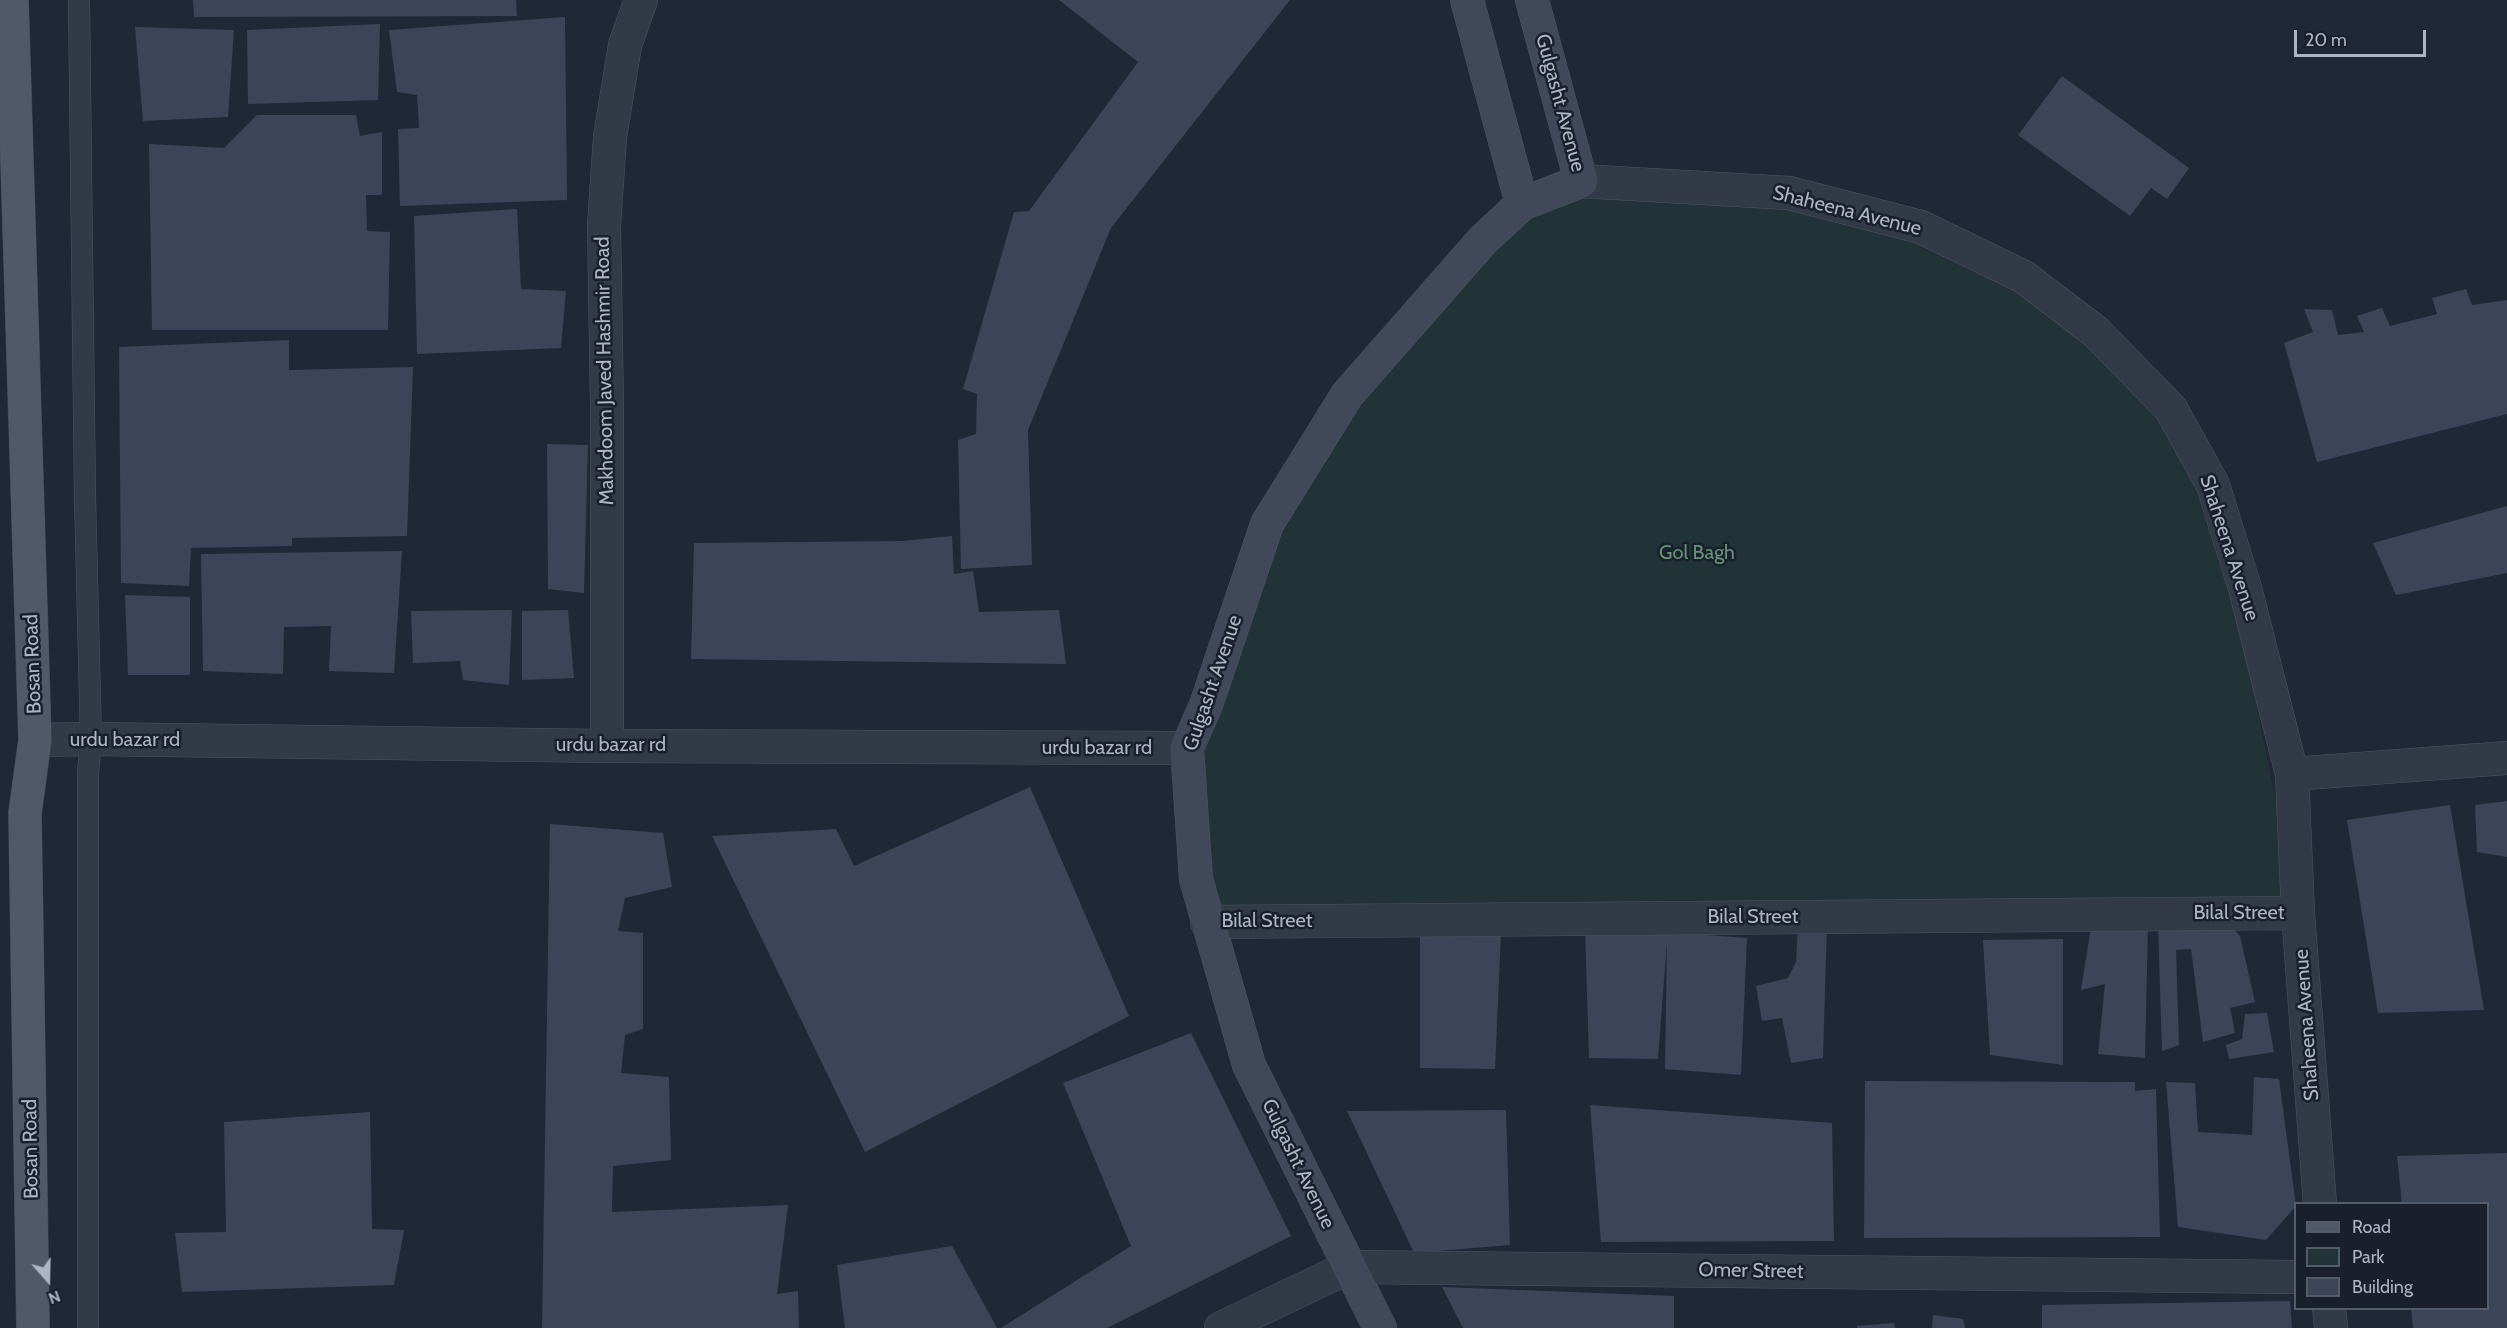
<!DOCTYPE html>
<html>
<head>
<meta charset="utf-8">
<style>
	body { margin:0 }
	#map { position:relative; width:2507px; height:1328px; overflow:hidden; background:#202737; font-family:Cabin,sans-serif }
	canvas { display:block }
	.legend { position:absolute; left:2294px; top:1202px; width:195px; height:108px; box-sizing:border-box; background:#191f2c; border:2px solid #545b69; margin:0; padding:8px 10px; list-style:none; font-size:18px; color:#adb4c4 }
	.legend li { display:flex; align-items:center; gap:12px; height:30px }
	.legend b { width:30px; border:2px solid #545b69 }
	.north { position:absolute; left:18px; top:1250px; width:60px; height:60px; -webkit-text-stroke:4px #191f2c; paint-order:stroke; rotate:160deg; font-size:16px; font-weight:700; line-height:24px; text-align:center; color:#adb4c4 }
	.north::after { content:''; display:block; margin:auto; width:21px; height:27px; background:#adb4c4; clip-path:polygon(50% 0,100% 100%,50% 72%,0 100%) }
	.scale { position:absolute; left:2294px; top:30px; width:132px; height:27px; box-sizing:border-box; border:3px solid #adb4c4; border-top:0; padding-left:8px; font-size:18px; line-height:21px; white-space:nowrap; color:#adb4c4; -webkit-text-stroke:4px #191f2c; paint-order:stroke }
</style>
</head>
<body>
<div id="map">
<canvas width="2507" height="1328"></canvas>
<ul class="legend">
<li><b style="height:8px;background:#515867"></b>Road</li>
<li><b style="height:16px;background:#223338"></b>Park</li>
<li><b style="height:16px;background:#3c4557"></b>Building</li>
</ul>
<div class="north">N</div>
<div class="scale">20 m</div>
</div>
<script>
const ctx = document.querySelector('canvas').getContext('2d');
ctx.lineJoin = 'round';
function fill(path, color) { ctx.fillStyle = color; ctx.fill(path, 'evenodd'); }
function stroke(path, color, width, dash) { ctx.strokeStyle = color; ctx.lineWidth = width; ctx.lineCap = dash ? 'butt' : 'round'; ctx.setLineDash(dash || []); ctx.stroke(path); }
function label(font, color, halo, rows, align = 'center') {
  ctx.font = font + ' Cabin,sans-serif'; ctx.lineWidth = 5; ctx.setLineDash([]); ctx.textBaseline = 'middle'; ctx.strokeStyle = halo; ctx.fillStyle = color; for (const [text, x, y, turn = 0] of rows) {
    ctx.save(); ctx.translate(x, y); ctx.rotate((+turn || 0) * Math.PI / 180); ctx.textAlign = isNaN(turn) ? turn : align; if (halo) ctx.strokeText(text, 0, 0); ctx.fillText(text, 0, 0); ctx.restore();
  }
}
const green = new Path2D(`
	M1581,181L1921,227L2096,332L2213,485L2298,913L1207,922L1187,748L1267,524L1483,240Z`);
const building = new Path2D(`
	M193,0H516L517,16L194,17Z
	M1059,0H1290L1111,228L1028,430L1032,565L961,569L958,440L976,434L977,394L963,389L1014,212L1029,211L1138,62Z
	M565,17L567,200L400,206L398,129L419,128L417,95L397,92L389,30Z
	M380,24L378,100L248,104L247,30Z
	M135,27L234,30L228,117L143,121Z
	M2062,76L2189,168L2167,199L2151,188L2130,216L2018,135Z
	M257,115H356L360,136L382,132V195H366L367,231L390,232L388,330H152L149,144L224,148Z
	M517,209L521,289L566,291L561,348L417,354L414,216Z
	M2466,289L2472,305L2507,300V414L2317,462L2284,343L2313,332L2304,309L2332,310L2338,335L2364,332L2357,316L2382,308L2390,326L2437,314L2432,298Z
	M289,340V370L413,367L407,536L292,538V546L191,548L189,586L121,583L119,347Z
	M547,444L588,445L584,593L548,589Z
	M2507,506V573L2396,595L2373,543Z
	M952,536L954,574L973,571L979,612L1059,610L1066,664L691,659L694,543L902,541Z
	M402,551L394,673L329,671L331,626L284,627L283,674L203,671L201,554Z
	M125,595L190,597V675H128Z
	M512,610L509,685L463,680L460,661L413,663L411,611Z
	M568,610L574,678L522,680V611Z
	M1030,787L1129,1016L865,1152L712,836L836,829L854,866Z
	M2507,801V857L2477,852L2475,805Z
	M2450,805L2484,1010L2378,1013L2347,820Z
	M550,824L663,833L672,887L625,898L618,931L643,933V1029L625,1035L621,1073L669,1077L671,1160L613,1166L612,1212L788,1205L777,1294L798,1291L799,1328H542Z
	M2158,922H2227L2240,936L2255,1002L2230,1008L2235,1033L2203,1042L2191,949L2176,950L2179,1045L2162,1051Z
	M1827,924L1823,1058L1791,1063L1782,1018L1762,1021L1756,986L1788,978L1796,962L1798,926Z
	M2148,925L2145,1058L2098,1054L2105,984L2081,990L2091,927Z
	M1585,929L1667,932L1747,938L1741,1075L1665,1069L1667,941L1658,1059L1589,1058Z
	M1420,932L1501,933L1495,1069L1420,1068Z
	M2063,939V1065L1990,1055L1983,940Z
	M2267,1013L2274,1052L2229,1059L2226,1045L2242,1039L2245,1014Z
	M1191,1033L1291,1236L1107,1328H1001L1131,1246L1063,1083Z
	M2254,1077L2279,1079L2296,1206L2266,1240L2178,1227L2166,1082L2195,1083L2198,1132L2252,1135Z
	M1865,1081L2135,1082V1091L2156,1089L2160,1237L1864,1238Z
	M1590,1105L1832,1123L1834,1241L1601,1242Z
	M1506,1110L1510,1245L1414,1253L1347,1111Z
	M370,1112L372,1229L404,1230L394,1285L182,1292L175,1233L226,1232L224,1122Z
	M2507,1153V1328H2413L2411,1308H2488V1204H2402L2397,1156Z
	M952,1246L997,1328H845L837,1265Z
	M1442,1287L1674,1296V1328H1463Z
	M2290,1301L2292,1328H2042V1305Z
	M1933,1315L1963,1319L1965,1328H1932Z
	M1894,1323L1895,1328H1857V1326Z`);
const lane = new Path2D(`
	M79,0L85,498L91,739L88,773V1328`);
const street = new Path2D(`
	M1581,181L1789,193L1921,227L2024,277L2096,332L2171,409L2213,485L2245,588L2292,774L2298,913L2320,1204
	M35,740L91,739L607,746L1187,748
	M607,746V408L604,225L610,137L625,45L641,0
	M2292,774L2507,758
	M1207,922L2298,913
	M2329,1308L2331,1328
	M1221,1328L1349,1267L2296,1277`);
const secondary = new Path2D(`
	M1467,0L1522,204
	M1380,1328L1249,1065L1196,879L1187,748L1206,705L1267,524L1347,395L1483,240L1522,204L1581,181L1532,0`);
const primary = new Path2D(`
	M12,0L35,740L25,813L33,1328`);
const streetNames = [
	["Gulgasht Avenue",1560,103,75],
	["Shaheena Avenue",1847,211,14],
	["Makhdoom Javed Hashmir Road",605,371,-91],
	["Shaheena Avenue",2229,548,72],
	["Bosan Road",33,664,-92],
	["Gulgasht Avenue",1213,683,-71],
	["urdu bazar rd",125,740],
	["urdu bazar rd",611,745],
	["urdu bazar rd",1097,748],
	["Bilal Street",2239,913],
	["Bilal Street",1753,917],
	["Bilal Street",1267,921],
	["Shaheena Avenue",2307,1025,-94],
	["Bosan Road",31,1149,-91],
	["Gulgasht Avenue",1298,1164,64],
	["Omer Street",1751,1271,1]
];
const parkNames = [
	["Gol Bagh",1697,553]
];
fill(green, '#223338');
fill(building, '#3c4557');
stroke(lane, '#4e5462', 22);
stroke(street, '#4e5462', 34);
stroke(secondary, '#4e5462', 34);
stroke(primary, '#3d4351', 34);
stroke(lane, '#333a47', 21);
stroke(street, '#333a47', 33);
stroke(secondary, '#41485a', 33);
stroke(primary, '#515867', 33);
label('20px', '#adb4c4', '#191f2c', streetNames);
label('20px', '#659475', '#191f2c', parkNames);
</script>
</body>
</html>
